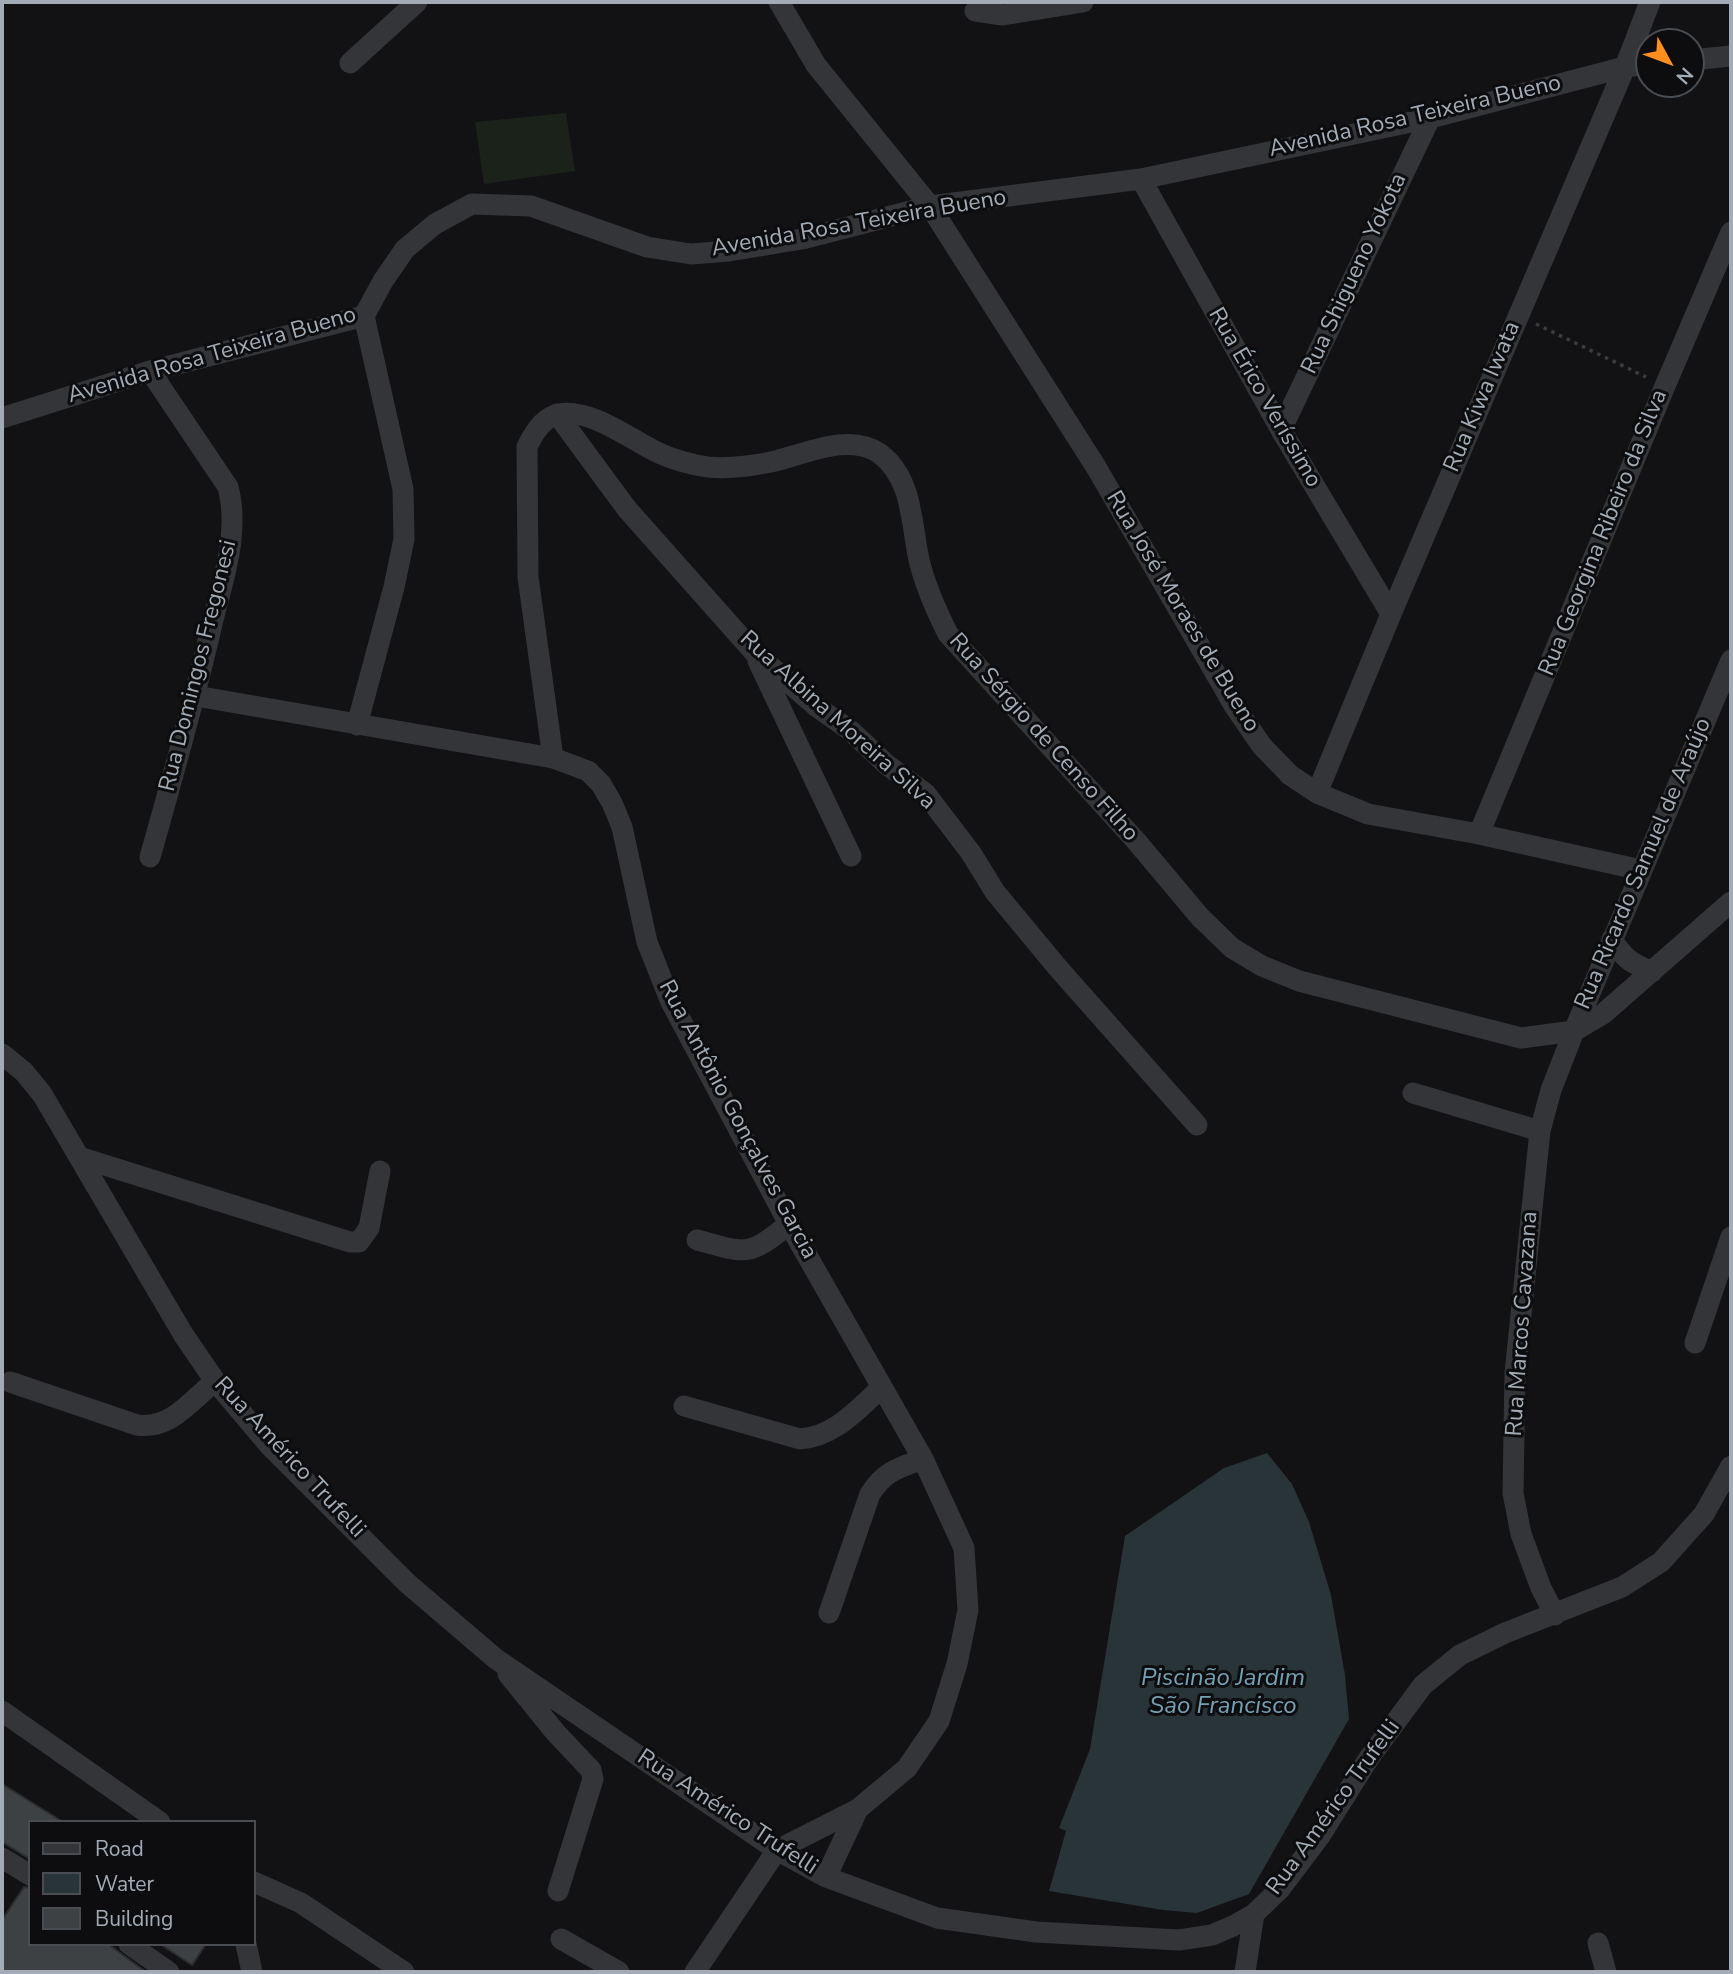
<!DOCTYPE html>
<html>
<head>
<meta charset="utf-8">
<style>
	body { margin:0 }
	#map { position:relative; width:1733px; height:1974px; overflow:hidden; background:#121214; font-family:"Nunito Sans",sans-serif }
	canvas { display:block }
	.frame { position:absolute; inset:0; border:4px solid #a3acb6; pointer-events:none }
	.legend { position:absolute; left:28px; top:1820px; width:228px; height:126px; box-sizing:border-box; background:#0d0d0f; border:2px solid #494d52; margin:0; padding:9px 12px; list-style:none; font-size:21px; color:#a3acb6 }
	.legend li { display:flex; align-items:center; gap:14px; height:35px }
	.legend b { width:35px; border:2px solid #494d52 }
	.north { position:absolute; left:1635px; top:28px; width:70px; height:70px; box-sizing:border-box; background:#0d0d0f; border:2px solid #494d52; border-radius:50%; rotate:131deg; font-size:19px; font-weight:700; line-height:28px; text-align:center; color:#a3acb6 }
	.north::after { content:''; display:block; margin:auto; width:24px; height:32px; background:#ff8e1f; clip-path:polygon(50% 0,100% 100%,50% 72%,0 100%) }
</style>
</head>
<body>
<div id="map">
<canvas width="1733" height="1974"></canvas>
<div class="frame"></div>
<ul class="legend">
<li><b style="height:9px;background:#333539"></b>Road</li>
<li><b style="height:19px;background:#283438"></b>Water</li>
<li><b style="height:19px;background:#3e4144"></b>Building</li>
</ul>
<div class="north">N</div>
</div>
<script>
const ctx = document.querySelector('canvas').getContext('2d');
ctx.lineJoin = 'round';
function fill(path, color) { ctx.fillStyle = color; ctx.fill(path, 'evenodd'); }
function stroke(path, color, width, dash) { ctx.strokeStyle = color; ctx.lineWidth = width; ctx.lineCap = dash ? 'butt' : 'round'; ctx.setLineDash(dash || []); ctx.stroke(path); }
function label(font, color, halo, rows, align = 'center') {
  ctx.font = font + ' "Nunito Sans",sans-serif'; ctx.lineWidth = 6; ctx.setLineDash([]); ctx.textBaseline = 'middle'; ctx.strokeStyle = halo; ctx.fillStyle = color; for (const [text, x, y, turn = 0] of rows) {
    ctx.save(); ctx.translate(x, y); ctx.rotate((+turn || 0) * Math.PI / 180); ctx.textAlign = isNaN(turn) ? turn : align; if (halo) ctx.strokeText(text, 0, 0); ctx.fillText(text, 0, 0); ctx.restore();
  }
}
const green = new Path2D(`
	M566,113L575,171L484,184L475,122Z`);
const water = new Path2D(`
	M1267,1453L1292,1484L1309,1522L1331,1595L1345,1675L1349,1719L1249,1894L1197,1913L1163,1910L1049,1891L1066,1831L1059,1828L1090,1749L1125,1536L1224,1468Z`);
const building = new Path2D(`
	M2,1784L63,1822H30V1859L2,1842Z
	M24,1887L30,1888V1944H108L146,1972H2V1920Z
	M160,1944H206L192,1965Z`);
const path = new Path2D(`
	M1536,324L1646,377`);
const minor = new Path2D(`
	M779,2L816,65L930,206L1096,467L1235,707L1262,746L1290,775L1317,793L1368,814L1479,834L1641,870
	M975,11L1003,15L1083,2
	M1691,60L1731,56
	M350,63L417,2
	M1141,179L1281,430L1391,614
	M150,371L228,487C240,533 223,579 212,624C194,702 172,779 150,857
	M557,414L627,509L754,652L817,707L851,731L886,764L926,794L971,853L995,892L1058,968L1197,1125
	M2,418L150,371L364,316L383,281L405,249L435,224L472,204L531,206L647,247L691,254L729,251L802,239L930,206L1141,179L1430,118L1625,67L1649,64
	M1281,430L1430,118
	M758,661L851,856
	M196,696L553,758L588,771L601,784L612,803L622,827L647,942L670,1000L789,1224L923,1459L964,1548L968,1610L957,1664L939,1721L907,1768L858,1809L777,1850L695,1972
	M357,725L394,587L404,539L403,489L364,316
	M553,758L528,577L527,447C533,434 543,417 559,414C590,408 630,439 657,452C671,459 692,465 708,467C728,469 751,466 771,462C803,455 849,432 879,453C913,478 911,523 919,560C925,586 936,610 948,634L1137,842L1200,917L1232,948L1262,966L1299,981L1521,1038L1574,1031L1603,1014L1731,902
	M1317,793L1391,614L1625,67L1650,2
	M1479,834L1665,386L1731,232
	M1612,939C1624,959 1631,963 1652,972
	M2,1054L24,1072L42,1094L183,1334L215,1381L269,1445L407,1583L496,1659L777,1850L826,1877L937,1918L1036,1932L1179,1940L1212,1935L1233,1926L1254,1914L1280,1889L1320,1836L1369,1758L1423,1685L1460,1655L1505,1633L1622,1587L1661,1562L1704,1514L1731,1466
	M1413,1093L1540,1131
	M79,1157L350,1242H359L369,1228L380,1171
	M697,1240C748,1253 747,1258 789,1224
	M1695,1343L1731,1237
	M10,1382L137,1425C170,1430 191,1401 215,1381
	M684,1406L800,1439C834,1437 858,1409 882,1387
	M829,1613L870,1494C885,1471 898,1468 923,1459
	M1555,1615L1541,1588L1521,1534L1513,1493L1515,1373L1540,1131L1551,1090L1574,1031L1731,660
	M508,1674L556,1733L591,1770L593,1779L558,1891
	M2,1711L160,1822
	M2,1858L30,1875
	M826,1877L858,1809
	M254,1882L301,1903L404,1972
	M561,1939L619,1972
	M1598,1943L1606,1972
	M129,1944L169,1972
	M246,1944L252,1972
	M1245,1972L1254,1914`);
const streetNames = [
	["Avenida Rosa Teixeira Bueno",1415,117,-13],
	["Avenida Rosa Teixeira Bueno",859,224,-10],
	["Rua Shigueno Yokota",1355,274,-65],
	["Avenida Rosa Teixeira Bueno",212,356,-16],
	["Rua Kiwa Iwata",1483,397,-67],
	["Rua Érico Veríssimo",1264,398,60],
	["Rua Georgina Ribeiro da Silva",1604,533,-68],
	["Rua José Moraes de Bueno",1182,612,59],
	["Rua Domingos Fregonesi",199,666,-76],
	["Rua Albina Moreira Silva",837,721,42],
	["Rua Sérgio de Censo Filho",1043,738,48],
	["Rua Ricardo Samuel de Araújo",1644,864,-67],
	["Rua Antônio Gonçalves Garcia",737,1120,62],
	["Rua Marcos Cavazana",1523,1324,-86],
	["Rua Américo Trufelli",289,1458,47],
	["Rua Américo Trufelli",1334,1808,-54],
	["Rua Américo Trufelli",727,1813,33]
];
const waterNames = [
	["Piscinão Jardim",1223,1679],
	["São Francisco",1223,1707]
];
fill(green, '#1a221a');
fill(water, '#283438');
fill(building, '#3e4144');
stroke(building, '#2c2d30', 2);
stroke(path, '#393c40', 3.5, [3.5, 5]);
stroke(minor, '#333539', 21);
label('23px', '#a3acb6', '#0d0d0f', streetNames);
label('italic 24px', '#76a1b4', '#0d0d0f', waterNames);
</script>
</body>
</html>
